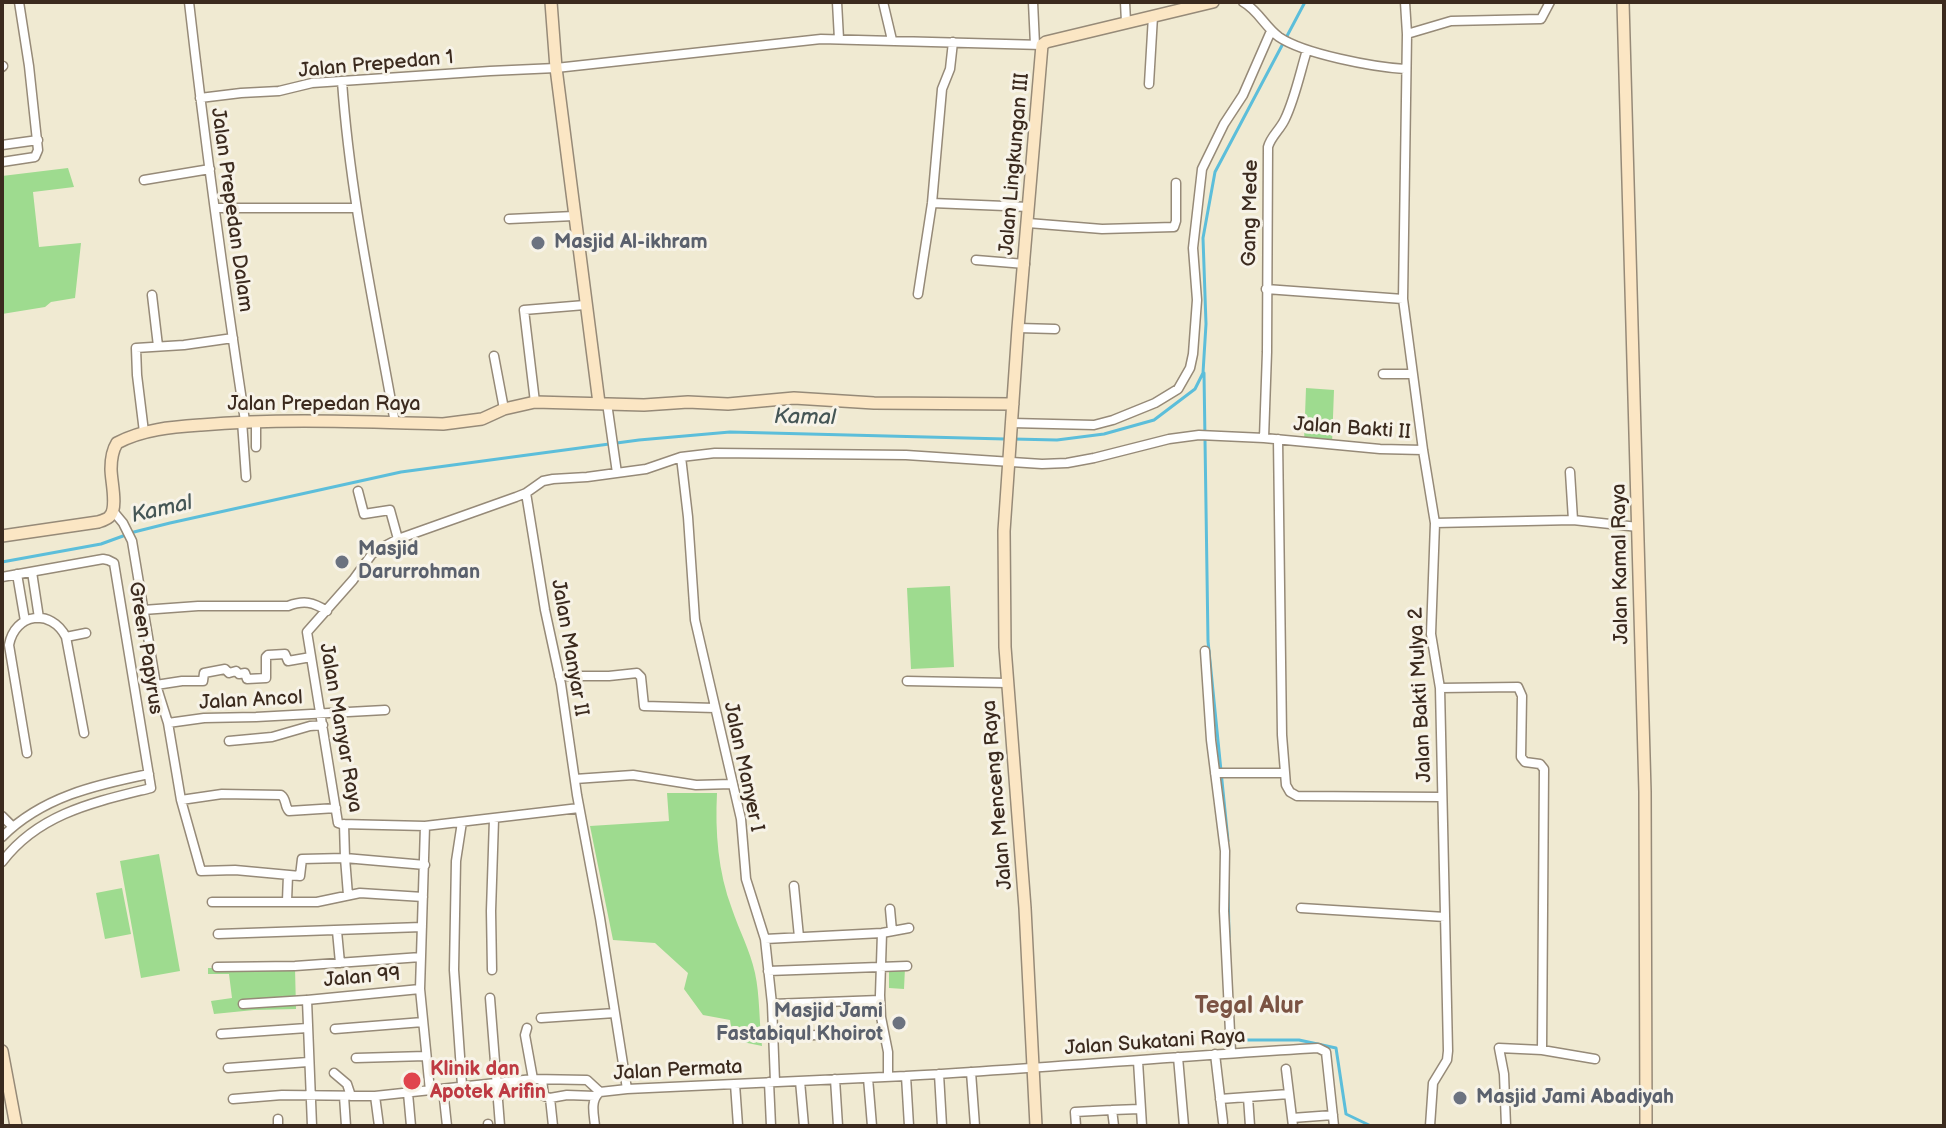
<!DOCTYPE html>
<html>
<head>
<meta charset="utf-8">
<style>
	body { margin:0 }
	#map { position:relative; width:1946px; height:1128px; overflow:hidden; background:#f0ead2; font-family:"Balsamiq Sans",sans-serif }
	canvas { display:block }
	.frame { position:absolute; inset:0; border:4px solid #3b2a1e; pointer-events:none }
</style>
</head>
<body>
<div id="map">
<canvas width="1946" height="1128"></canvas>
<div class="frame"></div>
</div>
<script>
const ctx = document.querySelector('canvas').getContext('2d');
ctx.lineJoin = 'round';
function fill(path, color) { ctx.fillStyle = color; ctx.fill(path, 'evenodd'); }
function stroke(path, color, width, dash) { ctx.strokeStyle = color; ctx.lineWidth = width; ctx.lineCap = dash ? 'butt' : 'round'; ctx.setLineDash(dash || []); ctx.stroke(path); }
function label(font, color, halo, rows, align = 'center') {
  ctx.font = font + ' "Balsamiq Sans",sans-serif'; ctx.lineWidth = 6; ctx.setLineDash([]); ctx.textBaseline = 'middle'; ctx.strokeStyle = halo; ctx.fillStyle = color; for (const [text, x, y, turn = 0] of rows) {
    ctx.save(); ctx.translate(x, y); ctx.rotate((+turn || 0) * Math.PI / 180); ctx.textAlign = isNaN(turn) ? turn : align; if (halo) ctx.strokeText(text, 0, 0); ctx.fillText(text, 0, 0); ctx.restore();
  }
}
const green = new Path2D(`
	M68,168L74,187L33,192L39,247L81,243L75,298L51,302L45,307L2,314V176Z
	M1306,388L1334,390L1332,444L1304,443Z
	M950,586L954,667L911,669L907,588Z
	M667,793H717C715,832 718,872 732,909C739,930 750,950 755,973C760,996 759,1022 762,1046L733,1040L730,1020L703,1015L684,989L688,973L655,943L613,940L590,826L669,821Z
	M159,854L180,971L141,978L120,861Z
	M122,888L131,934L105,939L96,893Z
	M889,967L905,968L904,989L889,988Z
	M208,968H295L296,1009L254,1010L214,1014L211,1001L232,998L229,974H208Z`);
const stream = new Path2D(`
	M1204,373L1208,641L1228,841
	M1013,439L1057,440L1104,434L1154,420L1195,389L1203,373L1206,324L1203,238L1215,172L1305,2
	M2,562L101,544L134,532L170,523L401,472L639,440L730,432L1005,439
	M1228,884L1229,937
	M1231,1040H1299L1336,1048L1346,1114L1371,1126`);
const street = new Path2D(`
	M189,2C205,142 224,282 245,421
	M837,2L839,39
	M883,2L892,40
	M1033,2L1035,45
	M1125,2L1126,22
	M1243,2C1258,10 1265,27 1279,37C1304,54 1373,67 1405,69
	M1405,2L1407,34L1403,299L1423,450L1435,523L1431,634L1440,688L1448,1051L1447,1060L1433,1083L1430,1126
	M1407,34L1451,21L1541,19L1550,2
	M2,67L3,66
	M342,81C350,196 375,310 395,423
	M1149,84L1153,16
	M200,98L241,93L279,91L312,83L490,71L556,68L821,39L1042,45
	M2,145L38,140
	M2,162L35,157L38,150L29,66L19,2
	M144,180L210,169
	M932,203L1029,207
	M216,208H356
	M509,219L574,216
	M1028,223L1102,229L1174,227L1176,221V183
	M976,260L1025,264
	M1266,289L1403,299
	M918,294L932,203L942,89L950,69L953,42
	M152,295L158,346
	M1018,328L1055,329
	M494,356L504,409
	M1383,374H1412
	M535,402L524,310L585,305
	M607,403L617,473
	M242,421L246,477
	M256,421V447
	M1012,423L1094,425L1113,420L1155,403L1178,389L1190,368L1193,354L1197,300L1193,248L1202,169L1224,124L1243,95L1271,31
	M144,432L137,375L136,348L184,345L233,338
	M1264,438L1267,352L1268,147C1271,136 1280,130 1285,119C1295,98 1300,73 1307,50
	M1278,439L1282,735L1286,785L1290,792L1297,796L1441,797
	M681,457L688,517L695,620L741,819L746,879L765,939L772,1004L775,1082
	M1570,472L1573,520
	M358,491L364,514L390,510L398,539
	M526,493L545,610L561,684L577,795L600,918L627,1089
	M113,511L123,523L132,541L156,685L168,723L181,800L201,871L235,870L300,876L302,859L345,858L348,895
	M1435,523L1573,520L1638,527
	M32,572L39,618
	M17,574L25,621
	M2,577L103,559L108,560L114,563L151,788C95,802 39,813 2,862
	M143,610L198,606H288C304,600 313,602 327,611
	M66,637L86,633
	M1205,651L1211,740L1225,851L1224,911L1231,1052
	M559,676H609L637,673L641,677L644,706L715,708
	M907,681L1007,683
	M156,685L182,681H203L204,673L225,669L229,673L236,671L239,674L245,673L247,679L266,678V657L268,655L285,654L288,661L311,657
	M1440,688L1518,687L1522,696L1521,757L1525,762L1540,764L1544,769L1542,1050
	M168,723L204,718L256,717L385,710
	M229,741L272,737L310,726L323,725
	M27,753L9,645C15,613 51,608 66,637L84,733
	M1215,773H1285
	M575,779L633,775L696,785L732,784
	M181,800L222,794L281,795C287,799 284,806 289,811L336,808
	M579,808L425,826L341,824L338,823L307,632L353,580L372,554L379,549L398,539L516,497L526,493L543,481L553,479L587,477L646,469L681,457L715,453L906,455L1042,464L1067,463L1094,458L1169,439L1199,435L1264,438L1380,449L1423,450
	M2,816L13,827
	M344,824L345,858L425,865
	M425,826L420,989L430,1091
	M2,837C42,797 95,785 149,774
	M794,886L799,937
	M287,901L288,875
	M212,902H317L360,893L423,897
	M1301,908L1445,917
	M890,909L892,931
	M337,931L340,963
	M882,933L880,995L881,1017L888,1052V1077
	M218,934L422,927
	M765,939L882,933L909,928
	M217,967L295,966L421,957
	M492,970L491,911L494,819
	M768,971L907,966
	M490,998L500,1126
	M243,1004L306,1000
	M772,1004L880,1000
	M541,1018L615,1013
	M527,1028L525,1035L533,1079
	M335,1029L423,1022
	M221,1034L307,1028
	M773,1037L884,1032
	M1215,1054L1223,1122
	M1178,1057L1184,1126
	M356,1058L426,1056
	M1138,1061L1142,1126
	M228,1068L308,1062
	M1286,1069L1293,1126
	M971,1072L975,1126
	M334,1073L347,1084L351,1096
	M939,1074L942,1126
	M906,1076L909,1126
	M868,1078L872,1126
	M835,1079L838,1126
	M542,1080L544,1096L550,1098
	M800,1081L804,1126
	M769,1082L771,1126
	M735,1084L738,1126
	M462,1085L454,970L456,861L462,822
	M443,1089L447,1126
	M408,1093L411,1126
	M344,1096L346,1126
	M375,1096L379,1126
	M1248,1097L1250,1126
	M233,1099L282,1095L375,1096L533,1079L587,1080L600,1092L627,1089C720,1084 813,1081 906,1076C1044,1068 1181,1056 1318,1048L1326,1052L1334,1126
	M1220,1099L1289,1094
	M1292,1118L1333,1115
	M278,1119V1126
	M488,1124V1126
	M312,1126L307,1000L420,989
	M553,1126L550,1098L567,1095L595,1096
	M595,1126C594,1115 590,1101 599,1093
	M1076,1126L1075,1112L1112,1110
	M1114,1126L1112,1110L1140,1109
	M1506,1126L1504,1074L1499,1048L1542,1050L1595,1059`);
const secondary = new Path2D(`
	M551,2L556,68L599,403
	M1623,2L1645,792L1646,1126
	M2,536L98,522C101,521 108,519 110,516C118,507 111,481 111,469C111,459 112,451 117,443C143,429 173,427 201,425C282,418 363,422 443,424L482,419L504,409L535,402L644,405L688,402L728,404L794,398L874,403L1013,404
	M2,1051L16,1126
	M1036,1126L1025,908L1005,647L1004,531L1018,328L1042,45L1046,42L1213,2`);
const markers = [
	[538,243,8,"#6b7280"],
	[342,562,8,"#6b7280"],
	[899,1023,8,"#6b7280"],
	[412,1081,10,"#e0444e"],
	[1460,1098,8,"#6b7280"]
];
const streetNames = [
	["Jalan Prepedan 1",376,65,-5],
	["Jalan Lingkungan III",1015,164,-85],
	["Jalan Prepedan Dalam",231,210,82],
	["Gang Mede",1251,213,-89],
	["Jalan Prepedan Raya",324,405],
	["Jalan Bakti II",1352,429,4],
	["Jalan Kamal Raya",1621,564,-91],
	["Green Papyrus",145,648,81],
	["Jalan Manyar II",569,648,80],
	["Jalan Bakti Mulya 2",1421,695,-93],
	["Jalan Ancol",251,701,-3],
	["Jalan Manyar Raya",340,728,80],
	["Jalan Manyer I",743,767,78],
	["Jalan Menceng Raya",998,795,-95],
	["Jalan 99",362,978,-5],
	["Jalan Sukatani Raya",1155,1043,-4],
	["Jalan Permata",678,1071,-3]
];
const worshipNames = [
	["Masjid Al-ikhram",554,243],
	["Masjid",358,550],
	["Darurrohman",358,573],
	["Masjid Jami",883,1012,"right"],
	["Fastabiqul Khoirot",883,1035,"right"],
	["Masjid Jami Abadiyah",1476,1098]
];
const healthNames = [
	["Klinik dan",430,1070],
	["Apotek Arifin",430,1093]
];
const waterNames = [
	["Kamal",805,418,1],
	["Kamal",162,510,-13]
];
const quarterNames = [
	["Tegal Alur",1249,1007]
];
fill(green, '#9edb8f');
stroke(stream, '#5cbeda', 3);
stroke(street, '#968a78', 11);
stroke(secondary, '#968a78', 14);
stroke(street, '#fff', 8);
stroke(secondary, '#fbe6c4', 11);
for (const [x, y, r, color] of markers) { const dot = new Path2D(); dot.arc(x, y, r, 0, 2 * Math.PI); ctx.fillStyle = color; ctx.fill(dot); stroke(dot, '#f7f3e8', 3); }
label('20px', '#3b2a1e', '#f7f3e8', streetNames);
label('bold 20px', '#5b616d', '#f7f3e8', worshipNames, 'left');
label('bold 20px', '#be3a42', '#f7f3e8', healthNames, 'left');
label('italic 22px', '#455656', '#f7f3e8', waterNames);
label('bold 24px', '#7b5343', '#f7f3e8', quarterNames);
</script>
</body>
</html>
